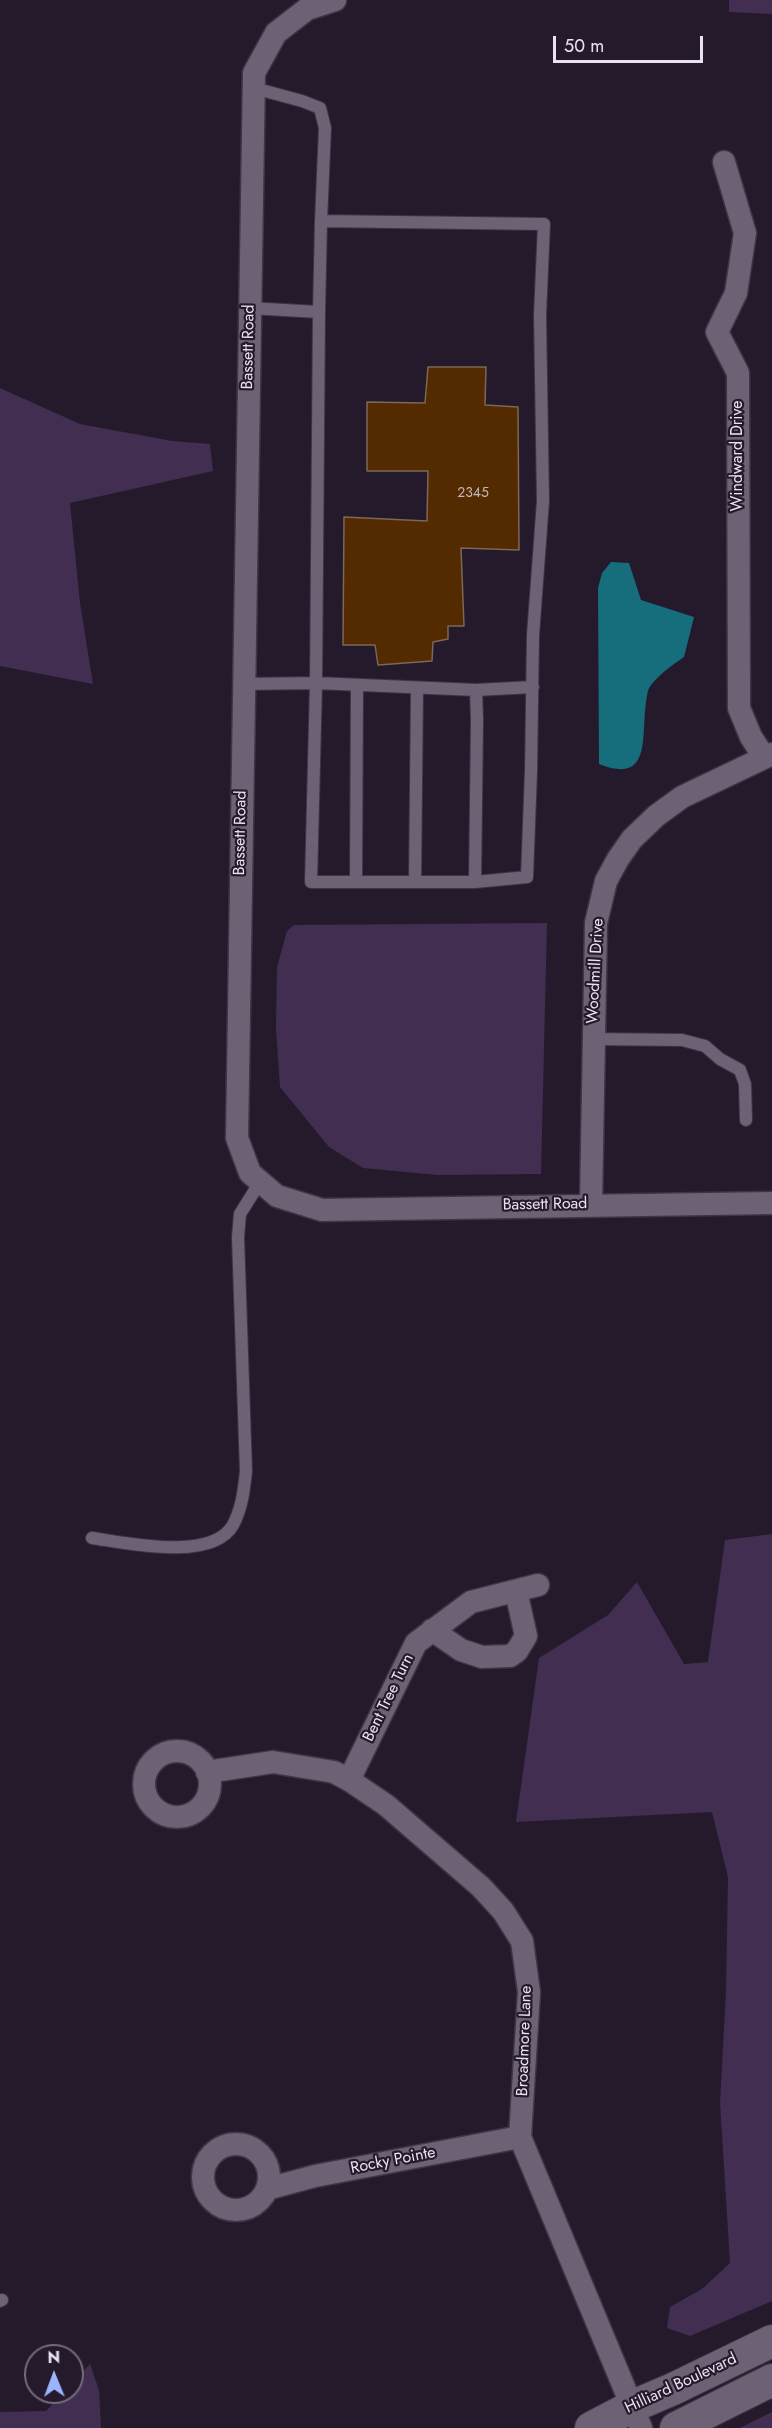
<!DOCTYPE html>
<html>
<head>
<meta charset="utf-8">
<style>
	body { margin:0 }
	#map { position:relative; width:772px; height:2428px; overflow:hidden; background:#241a2c; font-family:Jost,sans-serif }
	canvas { display:block }
	.north { position:absolute; left:24px; top:2344px; width:60px; height:60px; box-sizing:border-box; background:#241a2c; border:2px solid #736a7a; border-radius:50%; rotate:359deg; font-size:16px; font-weight:700; line-height:24px; text-align:center; color:#e9e2ef }
	.north::after { content:''; display:block; margin:auto; width:21px; height:27px; background:#9ab5fd; clip-path:polygon(50% 0,100% 100%,50% 72%,0 100%) }
	.scale { position:absolute; left:553px; top:36px; width:150px; height:27px; box-sizing:border-box; border:3px solid #e9e2ef; border-top:0; padding-left:8px; font-size:18px; line-height:21px; white-space:nowrap; color:#e9e2ef; -webkit-text-stroke:4px #241a2c; paint-order:stroke }
</style>
</head>
<body>
<div id="map">
<canvas width="772" height="2428"></canvas>
<div class="north">N</div>
<div class="scale">50 m</div>
</div>
<script>
const ctx = document.querySelector('canvas').getContext('2d');
ctx.lineJoin = 'round';
function fill(path, color) { ctx.fillStyle = color; ctx.fill(path, 'evenodd'); }
function stroke(path, color, width, dash) { ctx.strokeStyle = color; ctx.lineWidth = width; ctx.lineCap = dash ? 'butt' : 'round'; ctx.setLineDash(dash || []); ctx.stroke(path); }
function label(font, color, halo, rows, align = 'center') {
  ctx.font = font + ' Jost,sans-serif'; ctx.lineWidth = 4.5; ctx.setLineDash([]); ctx.textBaseline = 'middle'; ctx.strokeStyle = halo; ctx.fillStyle = color; for (const [text, x, y, turn = 0] of rows) {
    ctx.save(); ctx.translate(x, y); ctx.rotate((+turn || 0) * Math.PI / 180); ctx.textAlign = isNaN(turn) ? turn : align; if (halo) ctx.strokeText(text, 0, 0); ctx.fillText(text, 0, 0); ctx.restore();
  }
}
const green = new Path2D(`
	M729,0H772V14L729,12Z
	M0,388L80,424L172,441L210,444L213,471L70,503L80,603L93,684L0,666Z
	M547,923L541,1174L438,1175L363,1168L329,1147L280,1087L276,1029L277,967L287,931L294,925Z
	M772,1534V2301L690,2336L667,2328L670,2307L702,2289L730,2263L720,2103L726,1992L728,1877L712,1812L516,1822L539,1658L608,1615L637,1582L684,1664L708,1662L725,1540Z
	M90,2364L99,2390L101,2428H0V2412L46,2411L64,2392H72V2384Z
	M772,2412V2428H740Z`);
const water = new Path2D(`
	M611,562L629,563L641,600L694,617L684,657C672,665 657,676 649,688C647,692 647,697 646,702C641,737 652,785 599,764L598,588L602,573Z`);
const building = new Path2D(`
	M428,367H486L485,405L518,407L519,550L461,548L464,626H448V639L433,642L432,661L378,665L375,645H343L344,517L427,521L428,471H367V402L425,403Z`);
const lane = new Path2D(`
	M254,88L302,101L320,108L325,128L321,221
	M319,312L316,683L476,690L533,687
	M243,684L316,683L311,882H475L527,877L531,771L533,635L543,501L540,315L544,224L321,221L319,312L249,308
	M356,882L357,685
	M415,882L417,688
	M475,882L477,720L476,690
	M593,1039L682,1040L705,1046L720,1059L740,1070L745,1084L746,1120
	M92,1538C127,1543 212,1562 233,1525C242,1508 244,1490 246,1471L238,1237L240,1214L260,1182
	M0,2301L2,2300`);
const street = new Path2D(`
	M335,0L307,9L276,33L254,73L237,1138L250,1173L277,1196L322,1210L772,1203
	M724,162L745,233L736,293L717,332L738,373L739,708L751,737L764,757
	M591,1204L596,923L606,881L618,859L632,839L656,816L682,797L772,754
	M432,1630L461,1650L482,1657L510,1656L517,1651L526,1636L516,1591
	M144 1784a33 33 0 1 1 66 0a33 33 0 1 1-66 0Z
	M207,1772L273,1762L334,1772L349,1780L386,1805L481,1887L503,1911L522,1941L529,1992L520,2137L641,2428
	M349,1780L416,1643L471,1602L538,1585
	M203 2177a33 33 0 1 1 66 0a33 33 0 1 1-66 0Z
	M267,2189L315,2176L520,2137`);
const secondary = new Path2D(`
	M591,2428L631,2407L673,2389L772,2341
	M676,2428L772,2380`);
const numberNames = [
	["2345",473,494]
];
const streetNames = [
	["Bassett Road",249,347,-89],
	["Windward Drive",738,456,-90],
	["Bassett Road",241,833,-89],
	["Woodmill Drive",596,971,-87],
	["Bassett Road",545,1205,-1],
	["Bent Tree Turn",389,1698,-64],
	["Broadmore Lane",525,2041,-88],
	["Rocky Pointe",393,2161,-11],
	["Hilliard Boulevard",681,2384,-25]
];
fill(green, '#422e50');
fill(water, '#166d7b');
fill(building, '#542a00');
stroke(building, '#7d6757', 1.5);
stroke(lane, '#3d3644', 14);
stroke(street, '#3d3644', 25);
stroke(secondary, '#3d3644', 34);
stroke(lane, '#6d6176', 12);
stroke(street, '#6d6176', 22);
stroke(secondary, '#6d6176', 32);
label('14px', '#c4b4b3', null, numberNames);
label('16px', '#e9e2ef', '#241a2c', streetNames);
</script>
</body>
</html>
